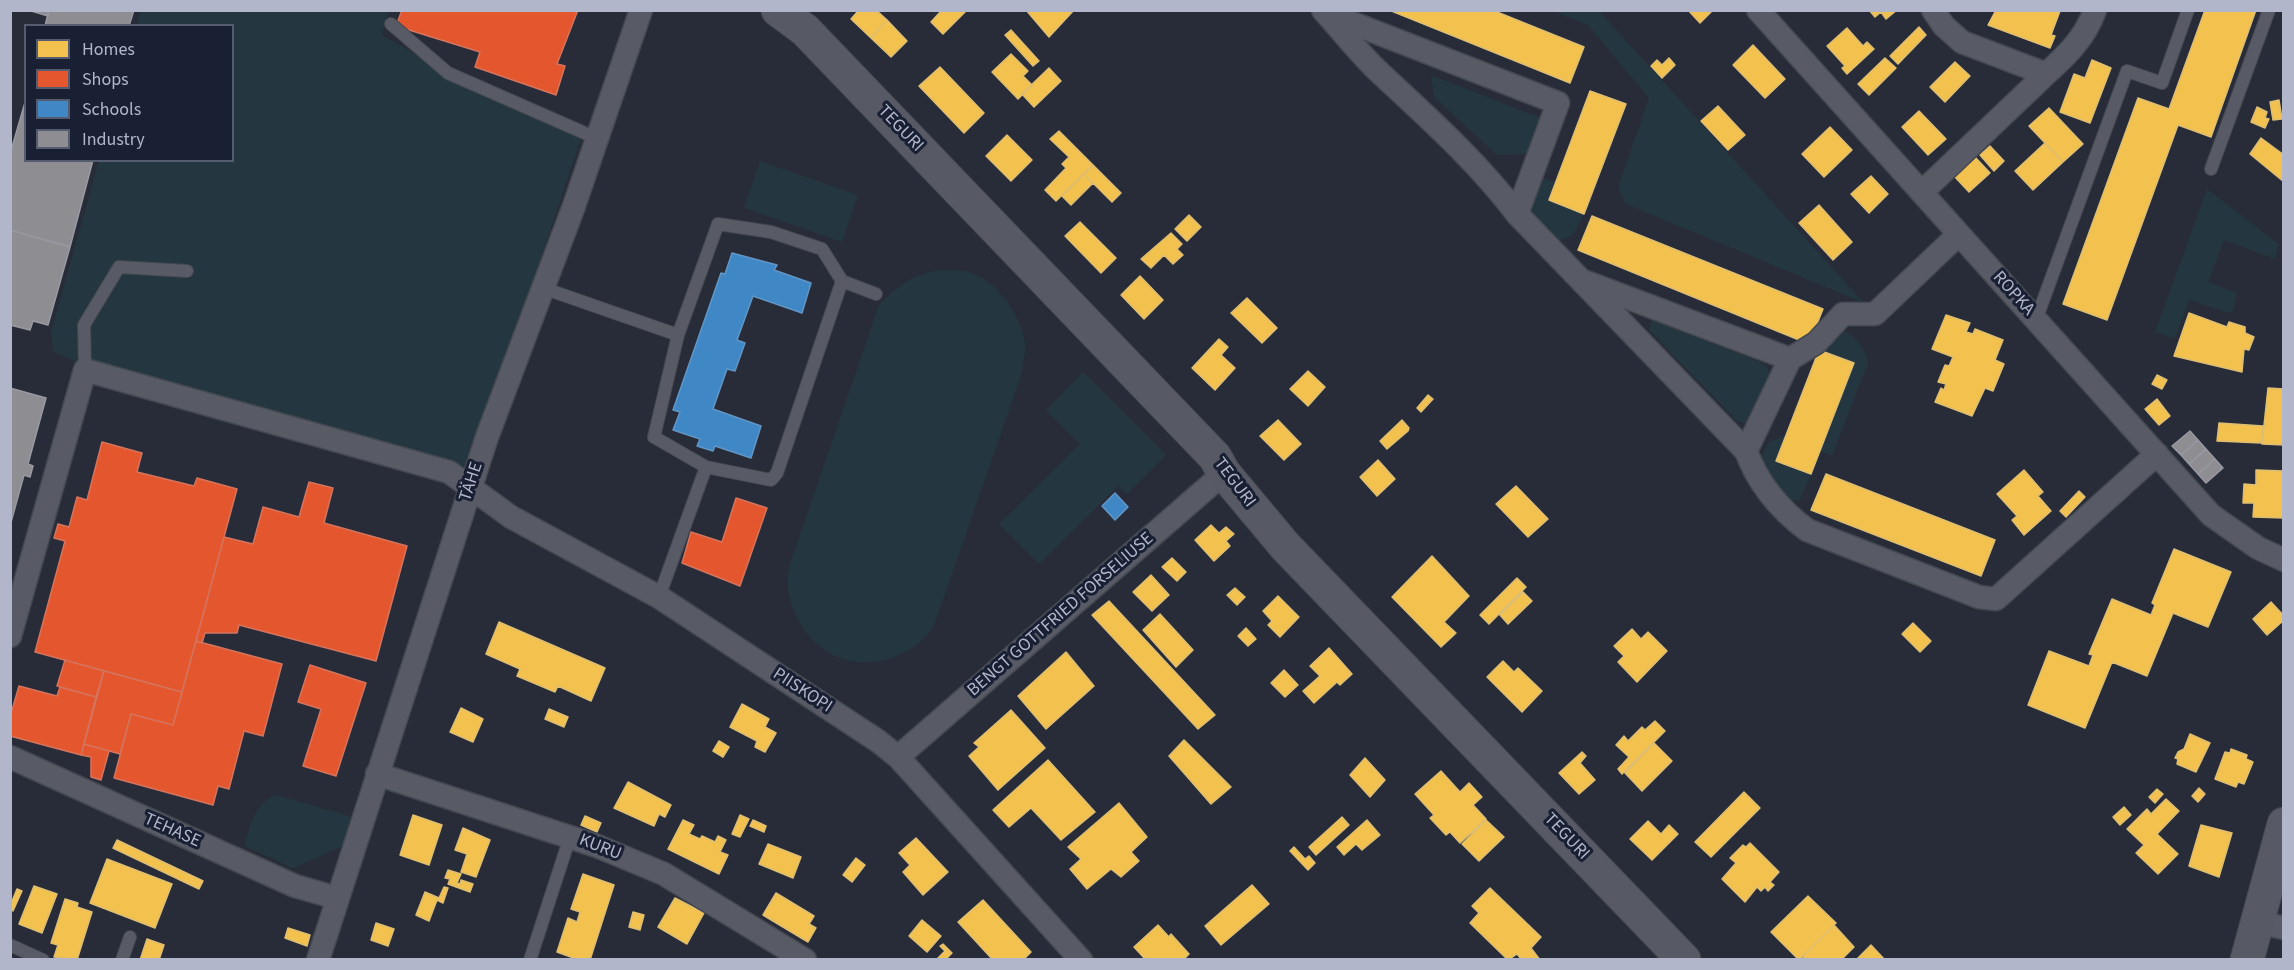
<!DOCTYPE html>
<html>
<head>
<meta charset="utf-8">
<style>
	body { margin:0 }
	#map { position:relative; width:2294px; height:970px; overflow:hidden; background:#282c38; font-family:"Source Sans 3",sans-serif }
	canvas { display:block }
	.frame { position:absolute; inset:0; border:12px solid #b1b6ca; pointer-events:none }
	.legend { position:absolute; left:24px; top:24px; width:210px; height:138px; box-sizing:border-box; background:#1a2034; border:2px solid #565c70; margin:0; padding:8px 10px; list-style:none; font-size:18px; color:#b1b6ca }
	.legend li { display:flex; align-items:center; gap:12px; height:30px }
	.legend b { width:30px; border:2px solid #565c70 }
</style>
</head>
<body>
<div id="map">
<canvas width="2294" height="970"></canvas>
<div class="frame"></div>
<ul class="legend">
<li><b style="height:16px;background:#f2c14e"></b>Homes</li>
<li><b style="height:16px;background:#e4572e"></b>Shops</li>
<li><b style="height:16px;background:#3f88c5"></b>Schools</li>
<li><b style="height:16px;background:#8d8d92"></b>Industry</li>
</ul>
</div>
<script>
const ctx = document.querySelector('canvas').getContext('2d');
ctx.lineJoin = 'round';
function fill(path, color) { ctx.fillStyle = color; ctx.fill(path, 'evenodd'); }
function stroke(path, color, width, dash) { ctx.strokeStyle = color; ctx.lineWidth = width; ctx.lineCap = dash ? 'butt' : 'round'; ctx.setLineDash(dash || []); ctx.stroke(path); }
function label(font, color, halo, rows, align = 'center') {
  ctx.font = font + ' "Source Sans 3",sans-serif'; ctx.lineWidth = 6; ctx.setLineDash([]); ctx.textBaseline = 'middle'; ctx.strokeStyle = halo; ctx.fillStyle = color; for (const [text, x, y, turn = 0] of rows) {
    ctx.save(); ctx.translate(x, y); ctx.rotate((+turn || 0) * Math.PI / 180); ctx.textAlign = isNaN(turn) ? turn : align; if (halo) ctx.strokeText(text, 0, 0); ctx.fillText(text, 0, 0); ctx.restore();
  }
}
const green = new Path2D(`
	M141,11H389L382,35L448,73L583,133L469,471L75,361L53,352L51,332L99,161L232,160V26L137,25Z
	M1552,11H1599L1864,303L1626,204L1619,190V185L1649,98L1588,25Z
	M1431,75L1543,119L1528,154L1497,155L1434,97Z
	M760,161L858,195L842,242L744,208Z
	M1540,177L1556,182L1549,201L1584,214L1573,235L1558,242L1528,211Z
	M2207,189L2279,244L2275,259L2224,240L2208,282L2237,293L2233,311L2229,313L2189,300L2175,339L2155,332Z
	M940,270C949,271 960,269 969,272C996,280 1021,315 1025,343C1026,354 1022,368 1020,379L933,628C900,670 836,677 804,629C790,607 784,591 790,564L879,305C898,286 913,274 940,270Z
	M1651,320L1758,361L1766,366L1772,375L1752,425L1737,421L1649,330Z
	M1840,329C1854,334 1866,348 1868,363L1832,456L1820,451L1854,364L1819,350Z
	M1083,372L1166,455L1127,494L1118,486L1039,564L999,524L1080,444L1046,410Z
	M1786,435L1776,461L1811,474L1800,500C1781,504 1768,473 1759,460L1769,442Z
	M277,795L352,817L343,846L293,868L244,846C250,827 255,801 277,795Z`);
const homes = new Path2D(`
	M859,10H876L887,20L871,38L851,19Z
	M942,10H967L943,34L931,22Z
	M1026,10H1074L1049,37Z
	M1389,10H1492L1584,47L1570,83Z
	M1688,10H1713L1700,23Z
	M1869,10H1897L1886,19L1881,12L1875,17Z
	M1996,10H2064L2060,11L2051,35L2055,36L2050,48L1988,25Z
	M2205,10H2256L2211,137L2178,125L2107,320L2063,304L2138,98L2169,109Z
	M887,20L907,41L891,57L871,38Z
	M1919,27L1926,35L1898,64L1890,56Z
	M1847,28L1863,46L1867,42L1874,49L1847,74L1842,68L1845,66L1827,46Z
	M1011,30L1039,61L1033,66L1005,35Z
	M1753,45L1785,79L1765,98L1733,65Z
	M1011,54L1028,71L1023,76L1032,85L1018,99L992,72Z
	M1669,58L1675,65L1662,78L1651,66L1657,60L1662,65Z
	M1885,58L1896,68L1869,95L1858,84Z
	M2092,60L2111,68L2090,123L2060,112L2074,74L2085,78Z
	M1955,62L1970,76L1945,102L1930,87Z
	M940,67L984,113L964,133L919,86Z
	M1049,68L1061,81L1034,107L1022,94Z
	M1590,91L1626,104L1584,214L1549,200Z
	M2279,100L2282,119L2273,120L2270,102Z
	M1718,106L1745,135L1728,150L1701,121Z
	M2257,107L2267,112L2265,118L2269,119L2265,128L2251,122Z
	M2049,108L2083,144L2063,162L2029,126Z
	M1919,111L1946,139L1928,155L1902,127Z
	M1830,127L1852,150L1824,177L1802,154Z
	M1059,131L1093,165L1056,201L1045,190L1066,168L1062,164L1069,157L1050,139Z
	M1007,135L1032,160L1011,181L986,156Z
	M2261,138L2284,155V182L2250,154Z
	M2045,143L2063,162L2033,190L2015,171Z
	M1990,146L2004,161L1994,171L1980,155Z
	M1975,157L1990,173L1969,192L1954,176Z
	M1093,165L1121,193L1112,202L1084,174Z
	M1084,174L1093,183L1071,205L1062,196Z
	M1871,176L1888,194L1869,213L1851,194Z
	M1819,205L1852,242L1833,260L1799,223Z
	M1189,215L1201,227L1187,241L1175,229Z
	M1592,216L1823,309L1809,344L1578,250Z
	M1080,222L1116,258L1101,273L1065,236Z
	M1171,233L1182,244L1177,249L1183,255L1173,264L1164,255L1151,268L1141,259Z
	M1140,276L1163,300L1144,319L1121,295Z
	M1247,298L1277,328L1262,343L1231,313Z
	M2189,313L2227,327L2229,322L2245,327V333L2254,337L2249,350L2244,349L2242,372L2174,356Z
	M1946,315L1970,323L1966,332L1973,334L1975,329L2003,340L1995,360L2004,364L1993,391L1985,388L1972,416L1935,402L1941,388L1944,390L1946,384L1938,382L1945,365L1949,366L1953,357L1932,349Z
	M1219,339L1228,347L1221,355L1235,368L1215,390L1192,368Z
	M1819,350L1854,363L1811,474L1776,461Z
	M1308,371L1325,387L1308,406L1290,389Z
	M2157,375L2167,380L2162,389L2152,384Z
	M2268,388L2284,389V445L2262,444Z
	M1428,395L1433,399L1421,412L1417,408Z
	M2157,399L2170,416L2159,425L2145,409Z
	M1278,420L1301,444L1284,460L1260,436Z
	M1402,420L1409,428L1408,431L1387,449L1380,441Z
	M2219,423L2263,426L2261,443L2217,441Z
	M1378,460L1395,479L1377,496L1360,477Z
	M2024,470L2043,492L2038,496L2051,511L2024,535L2012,520L2017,516L1997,494Z
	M2256,470L2284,471V518L2253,517L2254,503H2243L2244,484L2256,485Z
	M1826,474L1995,540L1981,576L1811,510Z
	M1516,486L1548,519L1528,537L1496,504Z
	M2079,491L2085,497L2066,517L2060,511Z
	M1211,525L1219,533L1226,527L1234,534L1226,541L1230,546L1214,561L1195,540Z
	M2174,549L2231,572L2208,627L2173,613L2147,676L2112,662L2085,728L2028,705L2049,651L2089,666L2093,655L2089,654L2112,599L2151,615L2155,605L2152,603Z
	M1432,556L1469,596L1444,622L1456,633L1441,647L1392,597Z
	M1172,558L1186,572L1177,581L1162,567Z
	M1151,575L1169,595L1152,611L1133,592Z
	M1517,578L1526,587L1489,624L1480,615Z
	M1235,588L1245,597L1237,605L1227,595Z
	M1523,592L1532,601L1508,624L1500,615Z
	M1278,596L1299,617L1280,637L1268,625L1272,621L1263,611Z
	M1109,601L1215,715L1198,729L1092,615Z
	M2271,602L2284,616V620L2267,635L2253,619Z
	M1160,614L1193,650L1176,667L1143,630Z
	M499,622L605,668L591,701L558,686L555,692L517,676L520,669L486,654Z
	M1913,623L1931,641L1920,652L1902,634Z
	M1246,628L1256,639L1248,646L1238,636Z
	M1632,629L1641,639L1648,632L1667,651L1637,682L1618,662L1624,656L1614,646Z
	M1329,648L1352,674L1340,685L1337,682L1314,703L1303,691L1320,676L1310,666Z
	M1066,652L1094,686L1046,729L1018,696Z
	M1503,661L1514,672L1518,668L1542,691L1522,712L1487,677Z
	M1284,670L1298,685L1285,697L1271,683Z
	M742,704L769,719L765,727L776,733L765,752L755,747L757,741L730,727Z
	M461,708L483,719L473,742L450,732Z
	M549,709L568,717L564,727L545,719Z
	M1011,710L1045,748L998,790L969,756L979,747L974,743Z
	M1655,721L1665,731L1622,774L1618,769L1629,757L1616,745L1624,736L1628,741L1642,727L1645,730Z
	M2190,734L2210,743L2196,772L2177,764L2178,759L2175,758L2178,752L2184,749Z
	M1184,740L1231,787L1211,804L1169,756Z
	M719,741L729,747L723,757L713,751Z
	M1654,743L1672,761L1642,791L1625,773Z
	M2231,749L2247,755L2246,759L2253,762L2244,784L2238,782L2236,787L2215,779L2225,752L2230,753Z
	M1582,752L1586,756L1580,763L1595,780L1579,794L1559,773Z
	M1365,758L1385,780L1370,797L1350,775Z
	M1048,760L1095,812L1061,840L1031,808L1009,827L993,810Z
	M1441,771L1460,792L1469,783L1482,797L1473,805L1486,819L1460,843L1450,832L1446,835L1430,818L1434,815L1415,794Z
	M628,782L671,805L665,817L659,814L654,826L614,808Z
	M2199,788L2205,794L2198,802L2192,796Z
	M2157,789L2163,794L2155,803L2149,797Z
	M1744,792L1760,808L1711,857L1695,842Z
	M2166,799L2179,811L2157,834L2178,854L2158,874L2136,853L2144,845L2127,829L2147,809L2151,814Z
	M1119,803L1147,837L1131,852L1139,861L1121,877L1111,869L1087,889L1070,869L1081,859L1068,847Z
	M2124,807L2131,815L2120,825L2113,817Z
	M413,815L442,825L429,865L400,855Z
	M740,815L749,819L740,837L732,834Z
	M585,816L601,823L597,832L581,825Z
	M1342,817L1349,825L1316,855L1309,847Z
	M683,820L694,825L689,834L700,839L702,836L715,842L718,836L726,840L720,852L728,855L719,874L668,849Z
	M753,820L766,826L764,832L750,826Z
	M1367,820L1380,835L1362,850L1356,844L1344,855L1337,847Z
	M1486,820L1504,837L1479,861L1462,844Z
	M1648,821L1661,834L1669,825L1678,834L1652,860L1630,839Z
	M2201,825L2232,833L2219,877L2189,866Z
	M463,828L490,840L476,877L461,872L467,854L455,850Z
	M916,838L948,872L923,895L903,872L910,865L899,853Z
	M117,840L203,881L199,889L113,848Z
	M1750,843L1779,872L1770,882L1774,885L1768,891L1765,887L1761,891L1757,887L1745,902L1722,879L1736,863L1730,858L1743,845L1746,847Z
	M768,844L801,857L793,878L759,864Z
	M1294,847L1305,859L1309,856L1315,863L1308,870L1290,851Z
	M856,858L865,865L852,882L843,875Z
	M107,859L172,884L155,928L90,903Z
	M448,870L461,874L457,883L460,884L461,880L473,884L470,892L448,884L450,879L445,878Z
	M583,874L614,885L590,960H579L557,952L568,918L577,922L580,912L571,909Z
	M1252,885L1269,904L1221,945L1205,926Z
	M34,886L57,894L42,933L19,924Z
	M444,887L448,888L443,903L437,900L429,921L416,915L425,892L439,898Z
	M1490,888L1541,937L1531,948L1540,960H1522L1517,954L1508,960L1470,923L1479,913L1472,906Z
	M17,889L22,891L13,911L10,906Z
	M776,893L814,916L809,924L816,928L808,942L763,915Z
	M1808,896L1836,923L1799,960L1771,932Z
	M675,898L704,913L687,944L658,927Z
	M65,899L78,903L77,907L92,912L77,960L54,957L58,945L51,943Z
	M983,900L1031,952L1023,960H993L958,922Z
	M633,912L644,915L640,930L629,927Z
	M922,920L941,936L927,952L909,936Z
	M376,923L394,929L388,946L371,940Z
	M1158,925L1169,937L1171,934L1189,954L1183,960H1146L1134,947Z
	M1834,925L1854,947L1841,960H1805L1803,956Z
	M288,928L310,935L307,946L285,938Z
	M147,939L164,945L159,960H140Z
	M943,944L952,953L945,960H936L945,951L940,946Z
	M1871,945L1885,960H1856Z`);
const shops = new Path2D(`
	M402,10H578L557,64L565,66L556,95L475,67L480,52L396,26Z
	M102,442L142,453L137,472L194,486L197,478L237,489L182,692L35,652L65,541L54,538L58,524L69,527L77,497L87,500Z
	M309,482L333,488L324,523L407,546L376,661L239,625L237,633H205L202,643L196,641L224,537L253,544L263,507L299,517Z
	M736,498L767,508L740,586L682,563L691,532L722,542Z
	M196,641L282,664L263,736L244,731L229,789L218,786L213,805L114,778L131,714L173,725Z
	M65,660L104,671L96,697L57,686Z
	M310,665L366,683L336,776L303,766L321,709L298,702Z
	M104,671L182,692L173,725L131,714L120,754L84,744Z
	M19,686L57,696L60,687L96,697L81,755L10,736V717Z
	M84,744L109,751L101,780L91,777V757L81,755Z`);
const schools = new Path2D(`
	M732,253L777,265L774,270L811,283L802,313L753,296L737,340L745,343L735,371L727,369L713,409L761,426L751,458L715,446L713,451L697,446L700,439L673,430L680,412L673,410L721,273L725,274Z
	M1115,493L1128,507L1115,520L1102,506Z`);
const industry = new Path2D(`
	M28,10H49L48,16Z
	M49,10H134L129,26H45Z
	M26,99V160H93L70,247L10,230V154Z
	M10,230L70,247L48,325L33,321L30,330L10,325Z
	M10,388L46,398L28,464L33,466L30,477L24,475L10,526Z
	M2190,431L2198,440L2181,455L2172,446Z
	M2198,440L2206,449L2189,464L2181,455Z
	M2206,449L2215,459L2198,474L2189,464Z
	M2215,459L2223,468L2206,483L2198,474Z`);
const lane = new Path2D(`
	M391,24L448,73L596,138
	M2211,169L2269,10
	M543,288L678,335L718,224L771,232L822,249L842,281L876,294
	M2036,320L2127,71L2162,83L2188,10
	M85,370L84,325L119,267L187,271
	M706,467L771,480L777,473L842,281
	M659,597L706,467L654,437L678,335
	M10,945L43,960
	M122,960L130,937
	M530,960L570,837`);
const street = new Path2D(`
	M1323,10C1342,31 1359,53 1379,72C1427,117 1477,161 1517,214L1746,451C1758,484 1779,509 1807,530L1979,597L1996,599L2157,454
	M1758,10L2211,515L2258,548L2284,560
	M1933,10L1944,26L1962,42L2046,74C2067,55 2085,38 2095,10
	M1329,14L1558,103L1517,214
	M1922,192L2046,74
	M1586,282L1790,359L1746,451
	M1790,359L1816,343L1843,314H1875L1959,234
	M10,636L85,370L449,472L511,517L659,597L878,741L898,757L1081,960
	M10,757L295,886L337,898
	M898,757L1224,473
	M377,774L597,846L664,874L805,960
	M2259,922L2284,928
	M318,960L487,437L574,206L641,10`);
const secondary = new Path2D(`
	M778,10L805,30L1215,457L1224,473L1285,546L1684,960
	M2247,960L2284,824`);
const streetNames = [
	["TEGURI",900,129,46],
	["ROPKA",2013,294,48],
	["TÄHE",472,482,-72],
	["TEGURI",1234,483,53],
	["BENGT GOTTFRIED FORSELIUSE",1061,615,-41],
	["PIISKOPI",802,691,33],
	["TEHASE",172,831,24],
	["TEGURI",1566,837,46],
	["KURU",600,848,21]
];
fill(green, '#24363f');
fill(homes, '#f2c14e');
stroke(homes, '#debe73', 1.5);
fill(shops, '#e4572e');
stroke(shops, '#d5745d', 1.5);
fill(schools, '#3f88c5');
stroke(schools, '#6196c6', 1.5);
fill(industry, '#8d8d92');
stroke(industry, '#9899a3', 1.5);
stroke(lane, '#444851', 14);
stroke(street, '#444851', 25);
stroke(secondary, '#444851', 35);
stroke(lane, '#585b66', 12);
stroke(street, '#585b66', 22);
stroke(secondary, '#575964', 33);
label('18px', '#b1b6ca', '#1a2034', streetNames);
</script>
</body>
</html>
